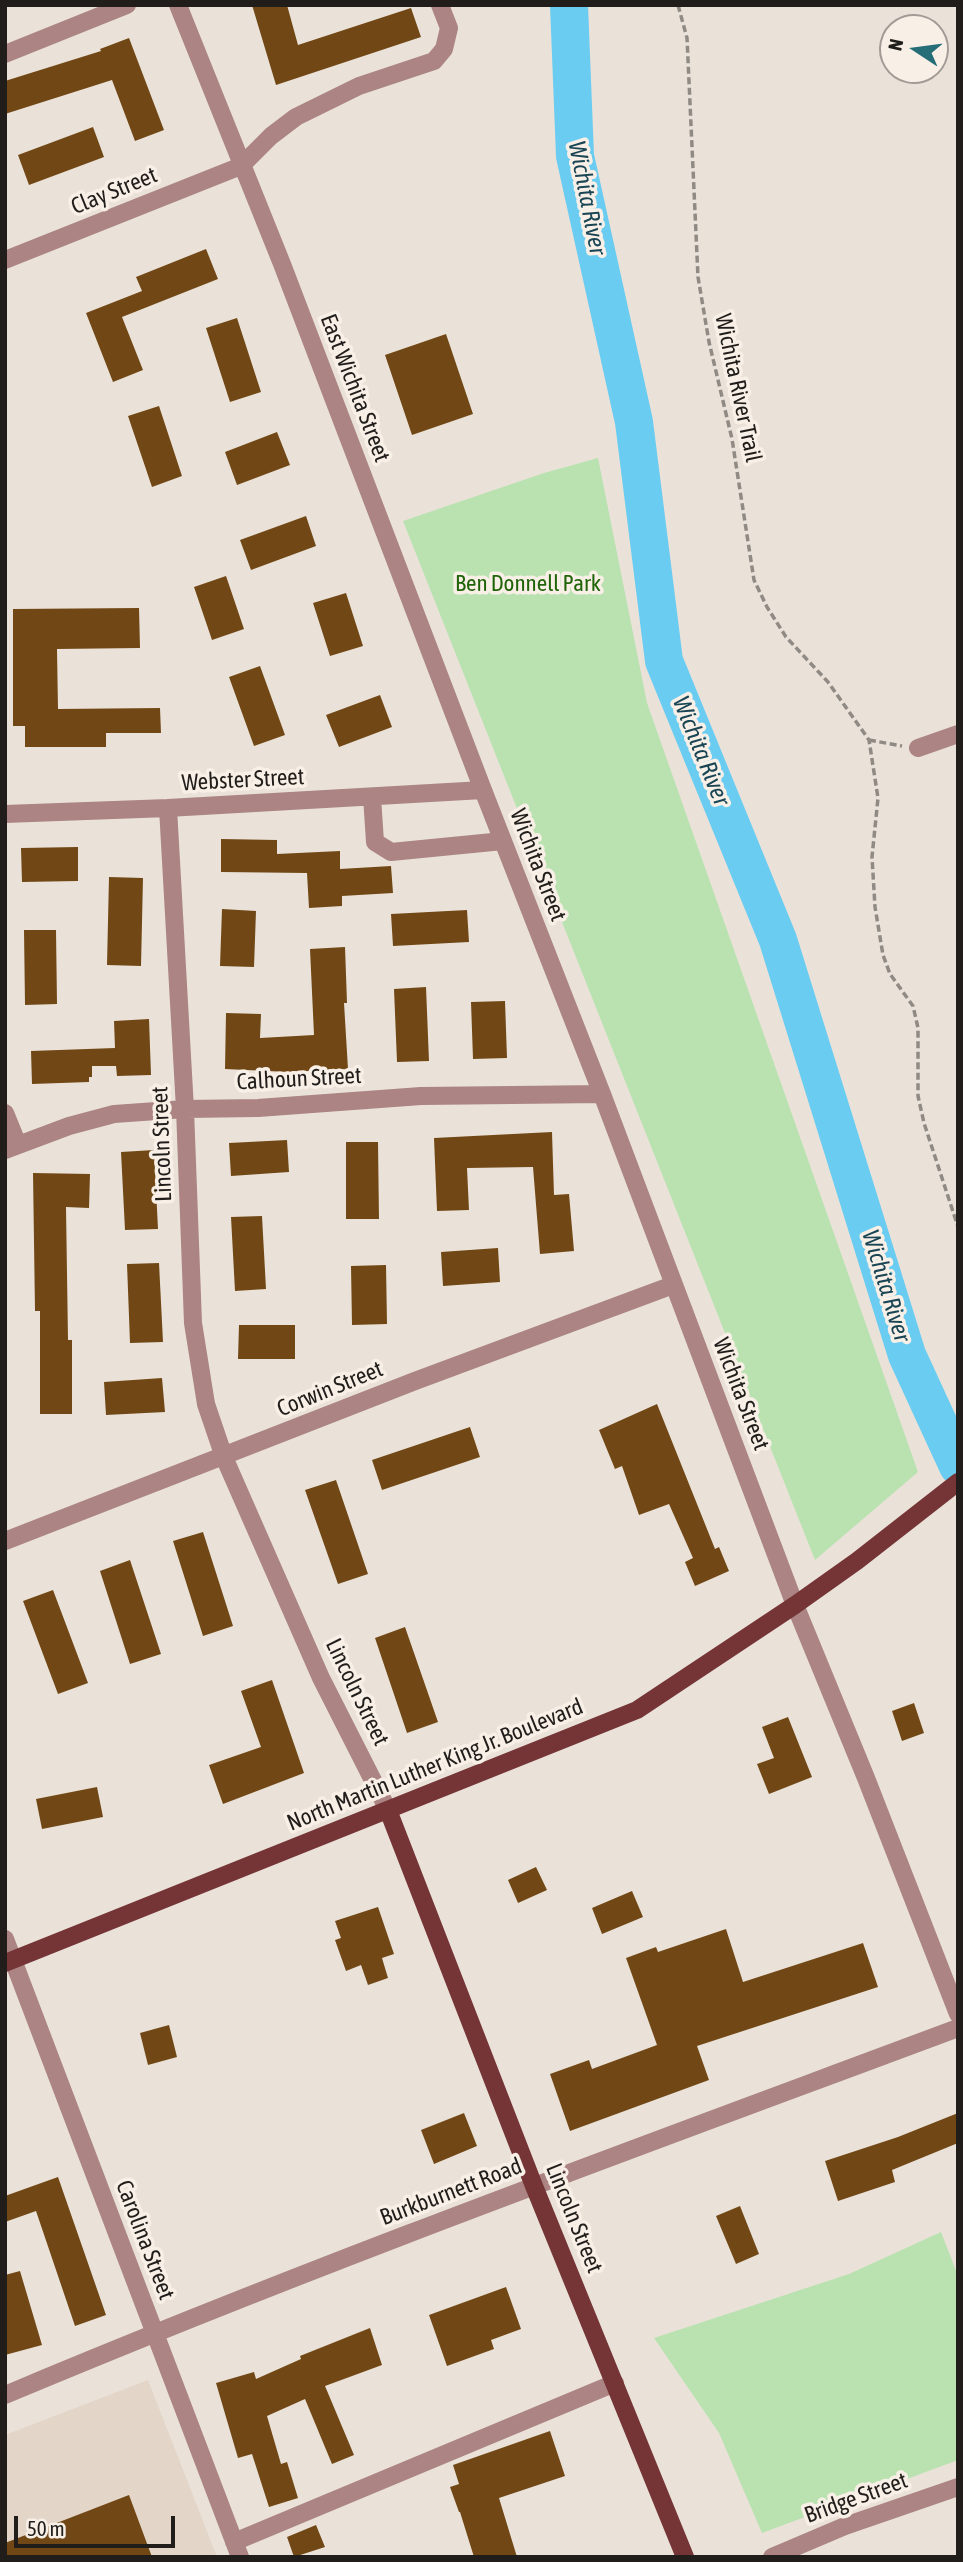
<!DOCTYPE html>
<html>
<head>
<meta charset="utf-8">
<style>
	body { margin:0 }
	#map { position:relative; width:963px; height:2562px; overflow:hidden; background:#eae2d9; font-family:"Asap Condensed",sans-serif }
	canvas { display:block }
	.frame { position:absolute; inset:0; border:7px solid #201d1a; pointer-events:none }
	.north { position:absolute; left:879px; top:14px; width:70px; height:70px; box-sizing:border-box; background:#f8efe7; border:2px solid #a29b95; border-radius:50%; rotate:283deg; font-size:19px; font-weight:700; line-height:28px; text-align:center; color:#201d1a }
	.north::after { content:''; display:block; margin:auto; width:24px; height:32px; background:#256e78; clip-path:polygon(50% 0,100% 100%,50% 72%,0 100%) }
	.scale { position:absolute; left:14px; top:2516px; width:161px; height:32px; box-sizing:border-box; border:4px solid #201d1a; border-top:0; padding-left:9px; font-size:21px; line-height:24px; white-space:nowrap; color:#201d1a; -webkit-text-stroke:5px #f8efe7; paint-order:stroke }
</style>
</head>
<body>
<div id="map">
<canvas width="963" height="2562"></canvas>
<div class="frame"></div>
<div class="north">N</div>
<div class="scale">50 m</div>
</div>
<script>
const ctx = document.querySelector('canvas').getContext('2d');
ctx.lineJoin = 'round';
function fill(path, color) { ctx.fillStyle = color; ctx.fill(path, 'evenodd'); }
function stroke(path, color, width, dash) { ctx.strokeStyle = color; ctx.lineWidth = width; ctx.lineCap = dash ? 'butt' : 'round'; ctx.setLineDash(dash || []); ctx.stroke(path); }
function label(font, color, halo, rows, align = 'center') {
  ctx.font = font + ' "Asap Condensed",sans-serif'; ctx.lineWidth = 7; ctx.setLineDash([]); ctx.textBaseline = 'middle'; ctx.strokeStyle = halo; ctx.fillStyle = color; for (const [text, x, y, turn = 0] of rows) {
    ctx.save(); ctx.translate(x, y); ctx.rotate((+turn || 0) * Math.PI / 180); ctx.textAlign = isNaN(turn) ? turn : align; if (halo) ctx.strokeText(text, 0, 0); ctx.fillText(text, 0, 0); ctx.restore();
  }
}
const built = new Path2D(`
	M148,2380L217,2557H5V2435Z`);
const green = new Path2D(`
	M598,458L647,703L918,1472L815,1560L403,521L544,473Z
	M941,2232L958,2276V2460L762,2533L719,2433L654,2338L849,2274Z`);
const river = new Path2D(`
	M569,5L575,156L634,422L664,661L778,940L907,1355L958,1466`);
const building = new Path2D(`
	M252,5H287L298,45L411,8L421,37L276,85Z
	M129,38L164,130L135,141L112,80L5,114V81L101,51L100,49Z
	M93,127L104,157L29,185L18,155Z
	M206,249L218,279L122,317L143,370L113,382L86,313L142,291L136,277Z
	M237,318L261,392L230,402L206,328Z
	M446,334L473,414L412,435L385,355Z
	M159,406L182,476L152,487L128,416Z
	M277,432L290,465L237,485L225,452Z
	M306,516L316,546L251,570L240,540Z
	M226,576L244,629L212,640L194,587Z
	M346,593L363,646L330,656L313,603Z
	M139,608L140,648L57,649L58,709L160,708L161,733H106V747H25V726H13V609Z
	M260,666L285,735L254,746L229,677Z
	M380,695L392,727L339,747L326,715Z
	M221,839L277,840V854L340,851V869L391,866L393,893L342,896V906L309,908L307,873L221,872Z
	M78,847V881L22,882L21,848Z
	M109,877L143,878L141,966L107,965Z
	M222,909L256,911L254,967L220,966Z
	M467,910L469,942L393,946L391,914Z
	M24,930H56L57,1004L25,1005Z
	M345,947L347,1003H344L348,1069L289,1072L225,1069L226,1013L261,1014L260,1038L314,1035L310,949Z
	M426,987L429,1061L397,1062L394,989Z
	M505,1001L507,1058L473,1059L471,1002Z
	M149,1019L151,1075L117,1076L116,1066H92V1077H89V1082L32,1084L31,1051L115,1048L114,1021Z
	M552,1132L554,1195L569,1194L574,1251L540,1254L533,1167L467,1168L469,1210L437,1211L434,1138Z
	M287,1140L289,1172L231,1176L229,1143Z
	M346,1142H378L379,1219H346Z
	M154,1150L158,1229L125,1230L121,1152Z
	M33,1173L90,1174L89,1208L66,1207L68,1340H72V1414H40V1311H35Z
	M262,1216L266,1289L235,1291L231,1217Z
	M498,1248L500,1282L443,1286L441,1252Z
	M159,1263L163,1342L130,1343L127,1264Z
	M386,1265L387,1324L352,1325L351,1266Z
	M239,1325H295V1359H238Z
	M162,1378L165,1412L106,1415L104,1382Z
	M657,1404L715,1549L719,1547L729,1571L695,1586L685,1562L693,1558L669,1504L639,1515L622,1466L615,1469L599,1430Z
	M470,1427L480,1457L382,1490L372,1460Z
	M336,1480L368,1574L338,1584L305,1490Z
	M203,1532L233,1626L203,1636L173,1541Z
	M130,1560L161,1654L130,1664L100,1571Z
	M53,1590L88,1683L58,1694L23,1601Z
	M405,1627L438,1722L407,1733L375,1638Z
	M272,1680L304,1773L223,1804L209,1765L261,1747L241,1691Z
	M914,1703L924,1733L902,1741L892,1711Z
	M788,1717L812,1777L769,1794L757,1764L774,1758L762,1727Z
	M97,1787L103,1817L42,1829L36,1799Z
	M536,1867L547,1890L518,1903L508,1880Z
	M632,1891L643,1917L602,1934L592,1908Z
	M378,1907L394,1954L382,1958L388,1978L368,1985L361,1965L346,1971L335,1940L341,1938L335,1921Z
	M726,1929L743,1982L863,1943L878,1987L697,2046L709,2080L570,2131L550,2074L589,2060L592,2069L657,2045L626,1958L656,1947L658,1952Z
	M169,2025L177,2057L148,2065L140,2033Z
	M464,2113L477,2146L434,2164L421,2130Z
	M958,2113V2143L892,2170L895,2182L838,2201L825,2161L898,2137Z
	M58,2177L106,2315L75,2326L36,2211L5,2222V2196Z
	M740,2206L759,2254L736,2264L716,2216Z
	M20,2271L42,2345L5,2355V2275Z
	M506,2287L521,2329L491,2340L494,2349L447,2366L429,2315Z
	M370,2328L382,2365L325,2386L354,2455L332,2464L305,2399L267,2416L281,2464L287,2462L298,2498L269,2507L252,2454L238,2458L216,2383L254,2372L256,2379L301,2359L300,2356Z
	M550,2431L565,2476L499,2498L517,2557H474L460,2512H459L450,2487L459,2484L453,2465Z
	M129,2495L152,2557H5V2543Z
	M316,2525L325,2547L294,2557L287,2537Z`);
const path = new Path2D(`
	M678,5L687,38L698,277L709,342L732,439L754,580L767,607L786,637L828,682L869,740L878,798L872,857L875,907L883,955L890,974L913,1006L918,1028V1096L924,1123L958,1227
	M869,740L902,746`);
const minor = new Path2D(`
	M178,5L282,264L483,790L602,1094L795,1605L866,1778L958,2014
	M5,54L127,5
	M5,260L241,166L271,136L296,117L359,86L434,61L444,49L449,28L440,5
	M918,748L958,734
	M372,797L375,842L391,852L503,841
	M168,808L185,1109L193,1323L206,1404L224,1457L321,1678L388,1810
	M5,814L168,808L483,790
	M5,1113L18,1145
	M5,1150L69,1126L114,1114L185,1109L258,1108L421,1096L602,1094
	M5,1541L415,1381L673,1285
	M5,1939L240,2557
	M5,2395C319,2263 639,2147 958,2028
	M234,2542L615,2383
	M772,2557L845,2526L958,2487`);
const major = new Path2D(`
	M388,1810L534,2186L685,2557
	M5,1963L637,1710L795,1605L857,1561L958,1482`);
const streetNames = [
	["Clay Street",114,191,-22],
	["East Wichita Street",355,388,69],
	["Wichita River Trail",738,388,78],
	["Webster Street",243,780,-3],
	["Wichita Street",538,865,69],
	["Calhoun Street",299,1079,-3],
	["Lincoln Street",162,1144,-92],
	["Corwin Street",330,1389,-22],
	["Wichita Street",741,1394,69],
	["Lincoln Street",357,1692,64],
	["North Martin Luther King Jr. Boulevard",435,1765,-22],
	["Burkburnett Road",451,2192,-21],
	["Lincoln Street",574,2218,68],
	["Carolina Street",145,2240,69],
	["Bridge Street",856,2498,-20]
];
const parkNames = [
	["Ben Donnell Park",528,584]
];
const waterNames = [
	["Wichita River",587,198,79],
	["Wichita River",701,751,68],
	["Wichita River",886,1286,73]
];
fill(built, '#e3d5c7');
fill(green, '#b9e2b0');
stroke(river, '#6accf1', 38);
fill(building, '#714815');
stroke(path, '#908a84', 3.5, [7, 3.5]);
stroke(minor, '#ab8483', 18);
stroke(major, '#753536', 18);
label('23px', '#201d1a', '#f8efe7', streetNames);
label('23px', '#206409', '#f8efe7', parkNames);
label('italic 24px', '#194554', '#f8efe7', waterNames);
</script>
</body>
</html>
